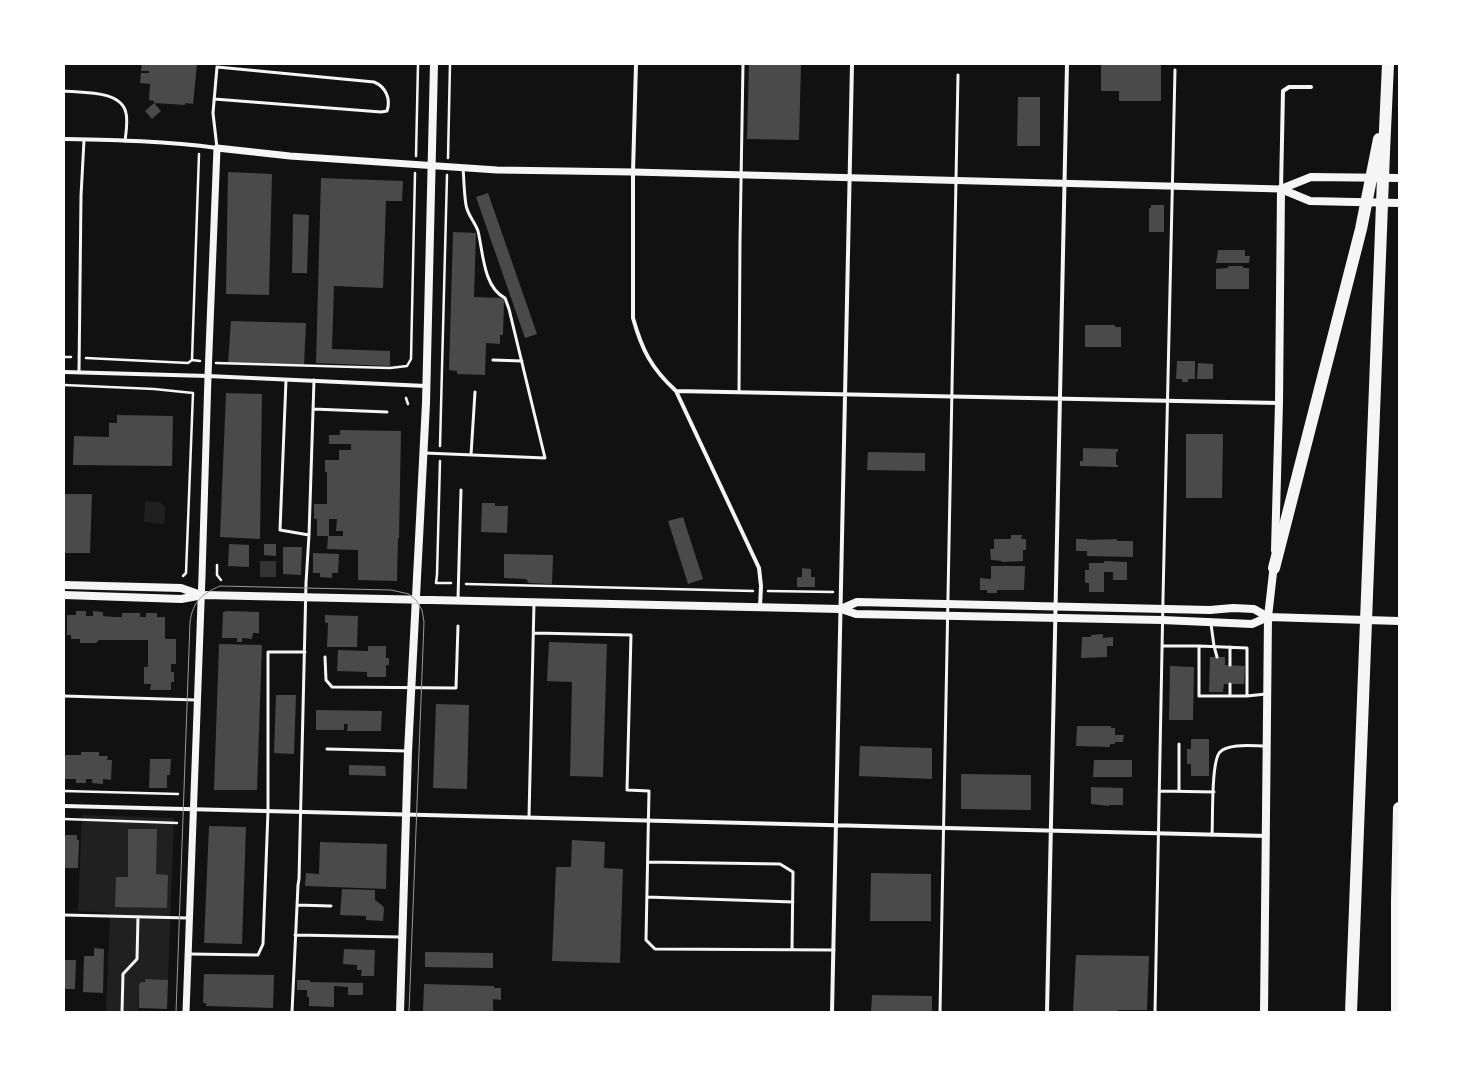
<!DOCTYPE html>
<html>
<head>
<meta charset="utf-8">
<style>
	body { margin:0 }
	#map { position:relative; width:1463px; height:1076px; overflow:hidden; background:#111; font-family:"Alegreya Sans",sans-serif }
	canvas { display:block }
	.frame { position:absolute; inset:0; border:65px solid #fff; pointer-events:none }
</style>
</head>
<body>
<div id="map">
<canvas width="1463" height="1076"></canvas>
<div class="frame"></div>
</div>
<script>
const ctx = document.querySelector('canvas').getContext('2d');
ctx.lineJoin = 'round';
function fill(path, color) { ctx.fillStyle = color; ctx.fill(path, 'evenodd'); }
function stroke(path, color, width, dash) { ctx.strokeStyle = color; ctx.lineWidth = width; ctx.lineCap = dash ? 'butt' : 'round'; ctx.setLineDash(dash || []); ctx.stroke(path); }
const green = new Path2D(`
	M145,501L160,502L165,508L164,524L144,522Z
	M82,815L174,818L168,980L145,979L139,985L138,1012H106L110,913L78,911Z`);
const water = new Path2D(`
	M260,561H276V577H260Z`);
const building = new Path2D(`
	M142,64H197L193,104L185,103V105L154,103V101L149,100L150,84L140,83L141,73H149V71H141Z
	M749,64H801L799,140L747,139Z
	M1120,64H1161V101H1119V91H1101V65H1120Z
	M1018,97H1040V146H1017Z
	M154,103L161,111L152,119L145,111Z
	M228,172L272,174L269,295L226,294Z
	M321,178L403,181L402,201H386L383,288L334,286L332,349L390,351V366L316,363Z
	M488,193L537,334L525,338L476,197Z
	M1151,205H1164V232H1149V208H1151Z
	M293,214L309,215L307,273H292Z
	M453,232L476,233L474,297L504,298L503,335H500V344L486,343L485,375L457,374V371L449,370Z
	M1218,250H1245V256H1250L1249,263H1216Z
	M1228,266H1243V268H1249V289H1216V269L1228,268Z
	M231,321L306,323L304,365L228,363Z
	M1085,325H1115V327H1121V347H1085Z
	M1177,361H1195V379H1188V382H1182V379H1176Z
	M1198,363L1213,364V379H1197Z
	M226,393L262,394L260,539L220,537Z
	M117,415L173,416L172,466L73,465L74,436L109,437V423H117Z
	M340,430L401,431L399,538H398L397,581L358,580V550L327,549L328,536H317V519H314V504H327V472H325V460H339V450H351V444H329V435H340ZM329,519H337L336,531H343V536H329Z
	M1186,434H1223L1222,498H1186Z
	M1083,448L1118,449V452H1116V465H1118V467L1080,466V461H1083Z
	M868,452L925,453V471L867,470Z
	M64,494H92L90,553H64Z
	M482,503H495V506H508L507,533L481,532Z
	M683,517L703,579L688,584L668,521Z
	M1011,535H1022L1021,539H1026V550H1023V561L1002,562V561L991,560L990,549H994V539H1011Z
	M1076,539H1087V540L1117,539V541H1133V557L1087,556V551H1076Z
	M229,544L249,545V567L228,566Z
	M264,544H276V556L264,555Z
	M283,547H302L301,575L283,574Z
	M313,553L339,554L338,573H332V578L320,577V573H313Z
	M504,554L553,555L552,584L529,583L526,579L504,578Z
	M1104,561L1127,562V580H1113V572H1104V592H1089V583H1085V570H1089V563H1104Z
	M991,566H1025L1024,590H997V593H987V590H980V578L991,579Z
	M802,568L811,569V577H815V587H797V577H802Z
	M76,611H86V616H93V611L103,612V616L115,617H122V613H140V617H146V613H157V617H165V639H176V664H171V672H174V682H171V690H150L151,684H144V667H148V640H99L96,643H80V639H71V635H67V615H76Z
	M228,611L259,612V633H253L252,639L242,638V642H237V638H222L223,612Z
	M325,615L358,616L357,647H327L328,623H325Z
	M1103,634V638L1113,637V646H1107V657L1081,658L1082,637H1091V635Z
	M549,642L607,644L603,777L570,776L572,682L547,681Z
	M219,644L262,645L257,790H214Z
	M368,646H386V658H389V665H386V677H367V672L337,671L338,650L368,651Z
	M1210,657H1225V665L1245,666L1244,684H1224L1223,692H1209Z
	M1170,666L1194,667L1193,720H1169Z
	M276,695H296L294,754L274,753Z
	M436,704L469,705L467,789L433,788Z
	M316,710L382,711L381,731H347L348,724H344V730H316Z
	M1077,726H1111V728H1115V735H1124L1123,742H1115V744H1110V747L1076,746Z
	M1191,739H1209V776H1191V764H1187V749H1191Z
	M860,746L932,748V779L859,776Z
	M81,752H99V756H108L107,760H112L111,780L103,779V784L92,783V779H86V783H76V779H64V755H81Z
	M150,759H171L170,775H167V788H149Z
	M1094,760H1132V777H1093Z
	M349,765L385,766L386,776L349,775Z
	M961,774L1031,775V810L961,809Z
	M1091,787L1123,788V805H1109V806L1091,804Z
	M209,826L246,827L242,944L204,943Z
	M128,829H157L156,874L168,875L167,908L115,907L116,877H128Z
	M64,835H77V840H79L78,868H64Z
	M572,840L605,842L604,868L623,869L620,963L552,961L556,867H571Z
	M320,842L387,844L386,889L305,886L306,873L319,874Z
	M871,873L931,874V921H870Z
	M342,889L375,890V900L383,906L384,909L383,921L366,920V916L340,915Z
	M94,948L104,949L103,993L83,992L84,956H94Z
	M344,949L375,950L374,976H361L362,970H357V965L343,964Z
	M425,952L493,953V968L425,967Z
	M1076,955L1149,956L1147,1010H1118V1011L1073,1012Z
	M64,960H76L75,989H64Z
	M204,974L274,975L273,1008L206,1006V1003H203Z
	M145,979L168,980L167,1009L139,1008V985L141,982H145Z
	M297,980H310V982L363,983V995H348V987L334,986V1007L309,1006V997H307V990H297Z
	M424,984L494,986V988H501V1000L493,999V1012H423Z
	M872,995L932,996V1012H871Z`);
const path = new Path2D(`
	M416,156L418,64
	M448,158L450,64
	M64,357H71
	M86,358L188,363L192,360L199,154
	M192,360L200,361
	M216,363L390,368L407,366L411,359L415,173
	M64,385L154,389L193,393L186,573L183,576
	M406,398L408,404
	M440,446L447,175
	M440,461L437,575L436,583H451
	M217,565V575L221,580
	M466,584L753,591
	M768,591L833,592
	M64,791L178,794
	M64,819L177,823`);
const service = new Path2D(`
	M64,91C83,93 121,90 126,113C128,121 126,133 125,141
	M214,99L381,112L387,111C391,99 386,87 374,82L217,67L213,113L217,148
	M493,360L522,361
	M79,372L81,196L84,140
	M286,380L280,530L309,535
	M739,392L740,241L743,64
	M313,409L387,412
	M425,453L545,458L509,309L505,298C483,287 483,251 478,231C475,222 467,214 466,205C464,193 464,180 463,168
	M471,455L475,392
	M458,599L461,490
	M1211,624L1214,646L1217,657
	M534,633L631,635L627,790L649,791L646,940L655,949L834,950
	M1162,646H1199
	M325,657L326,680L332,687L456,688L458,626
	M1230,665V647
	M1230,684V696
	M64,696L197,700
	M1247,696V648L1199,646V696H1247L1266,694
	M327,749L407,751
	M1160,791L1214,792
	M1179,791V744
	M529,817L534,603
	M1212,835C1213,819 1211,761 1220,752C1229,743 1253,746 1265,746
	M648,862L780,864L793,872L792,949
	M647,897L793,902
	M297,905L331,906
	M64,915L188,918
	M295,935L401,937
	M189,954L258,955L263,944L268,811V652H305
	M122,1012L123,974L137,959L138,917
	M292,1012L298,885L299,879L306,583L309,535L314,380
	M940,1012L958,75
	M1155,1012L1163,598L1175,70`);
const minor = new Path2D(`
	M636,64L633,172V318C642,350 651,368 676,391L1279,403
	M64,139C114,140 167,141 217,148
	M1281,189L1283,91L1289,87H1311
	M64,372L208,376L426,386
	M676,391L759,568L761,586L760,607
	M64,806L1267,836
	M832,1012L852,64
	M1047,1012L1067,64`);
const tertiary = new Path2D(`
	M186,1012L202,576L208,376L217,148L290,156L497,170L633,172L1281,189`);
const secondary = new Path2D(`
	M1281,189L1311,177L1399,178
	M1281,189L1310,201L1399,203
	M1275,550L1279,403L1281,189
	M64,585L181,588L201,595
	M64,595L181,599L203,595L841,609L856,614L1162,620L1252,624L1268,617L1399,621
	M841,609L857,602L1210,610L1233,608L1254,609L1268,617
	M400,1012L408,752L426,403L434,64
	M1264,1012L1268,617L1274,564`);
const motorway = new Path2D(`
	M1274,568L1361,229L1379,139
	M1351,1012L1384,152L1388,64
	M1397,1012V901L1399,808`);
const tram = new Path2D(`
	M176,1012L190,622C193,601 202,594 220,586L391,590L409,594L416,600L422,610L424,622L409,1012`);
fill(green, '#202020');
fill(water, '#333');
fill(building, '#4a4a4a');
stroke(path, '#f5f5f5', 2.5);
stroke(service, '#f5f5f5', 3);
stroke(minor, '#f5f5f5', 4);
stroke(tertiary, '#f5f5f5', 7);
stroke(secondary, '#f5f5f5', 8);
stroke(motorway, '#f5f5f5', 12);
stroke(tram, '#9a9a9a', 1);
</script>
</body>
</html>
